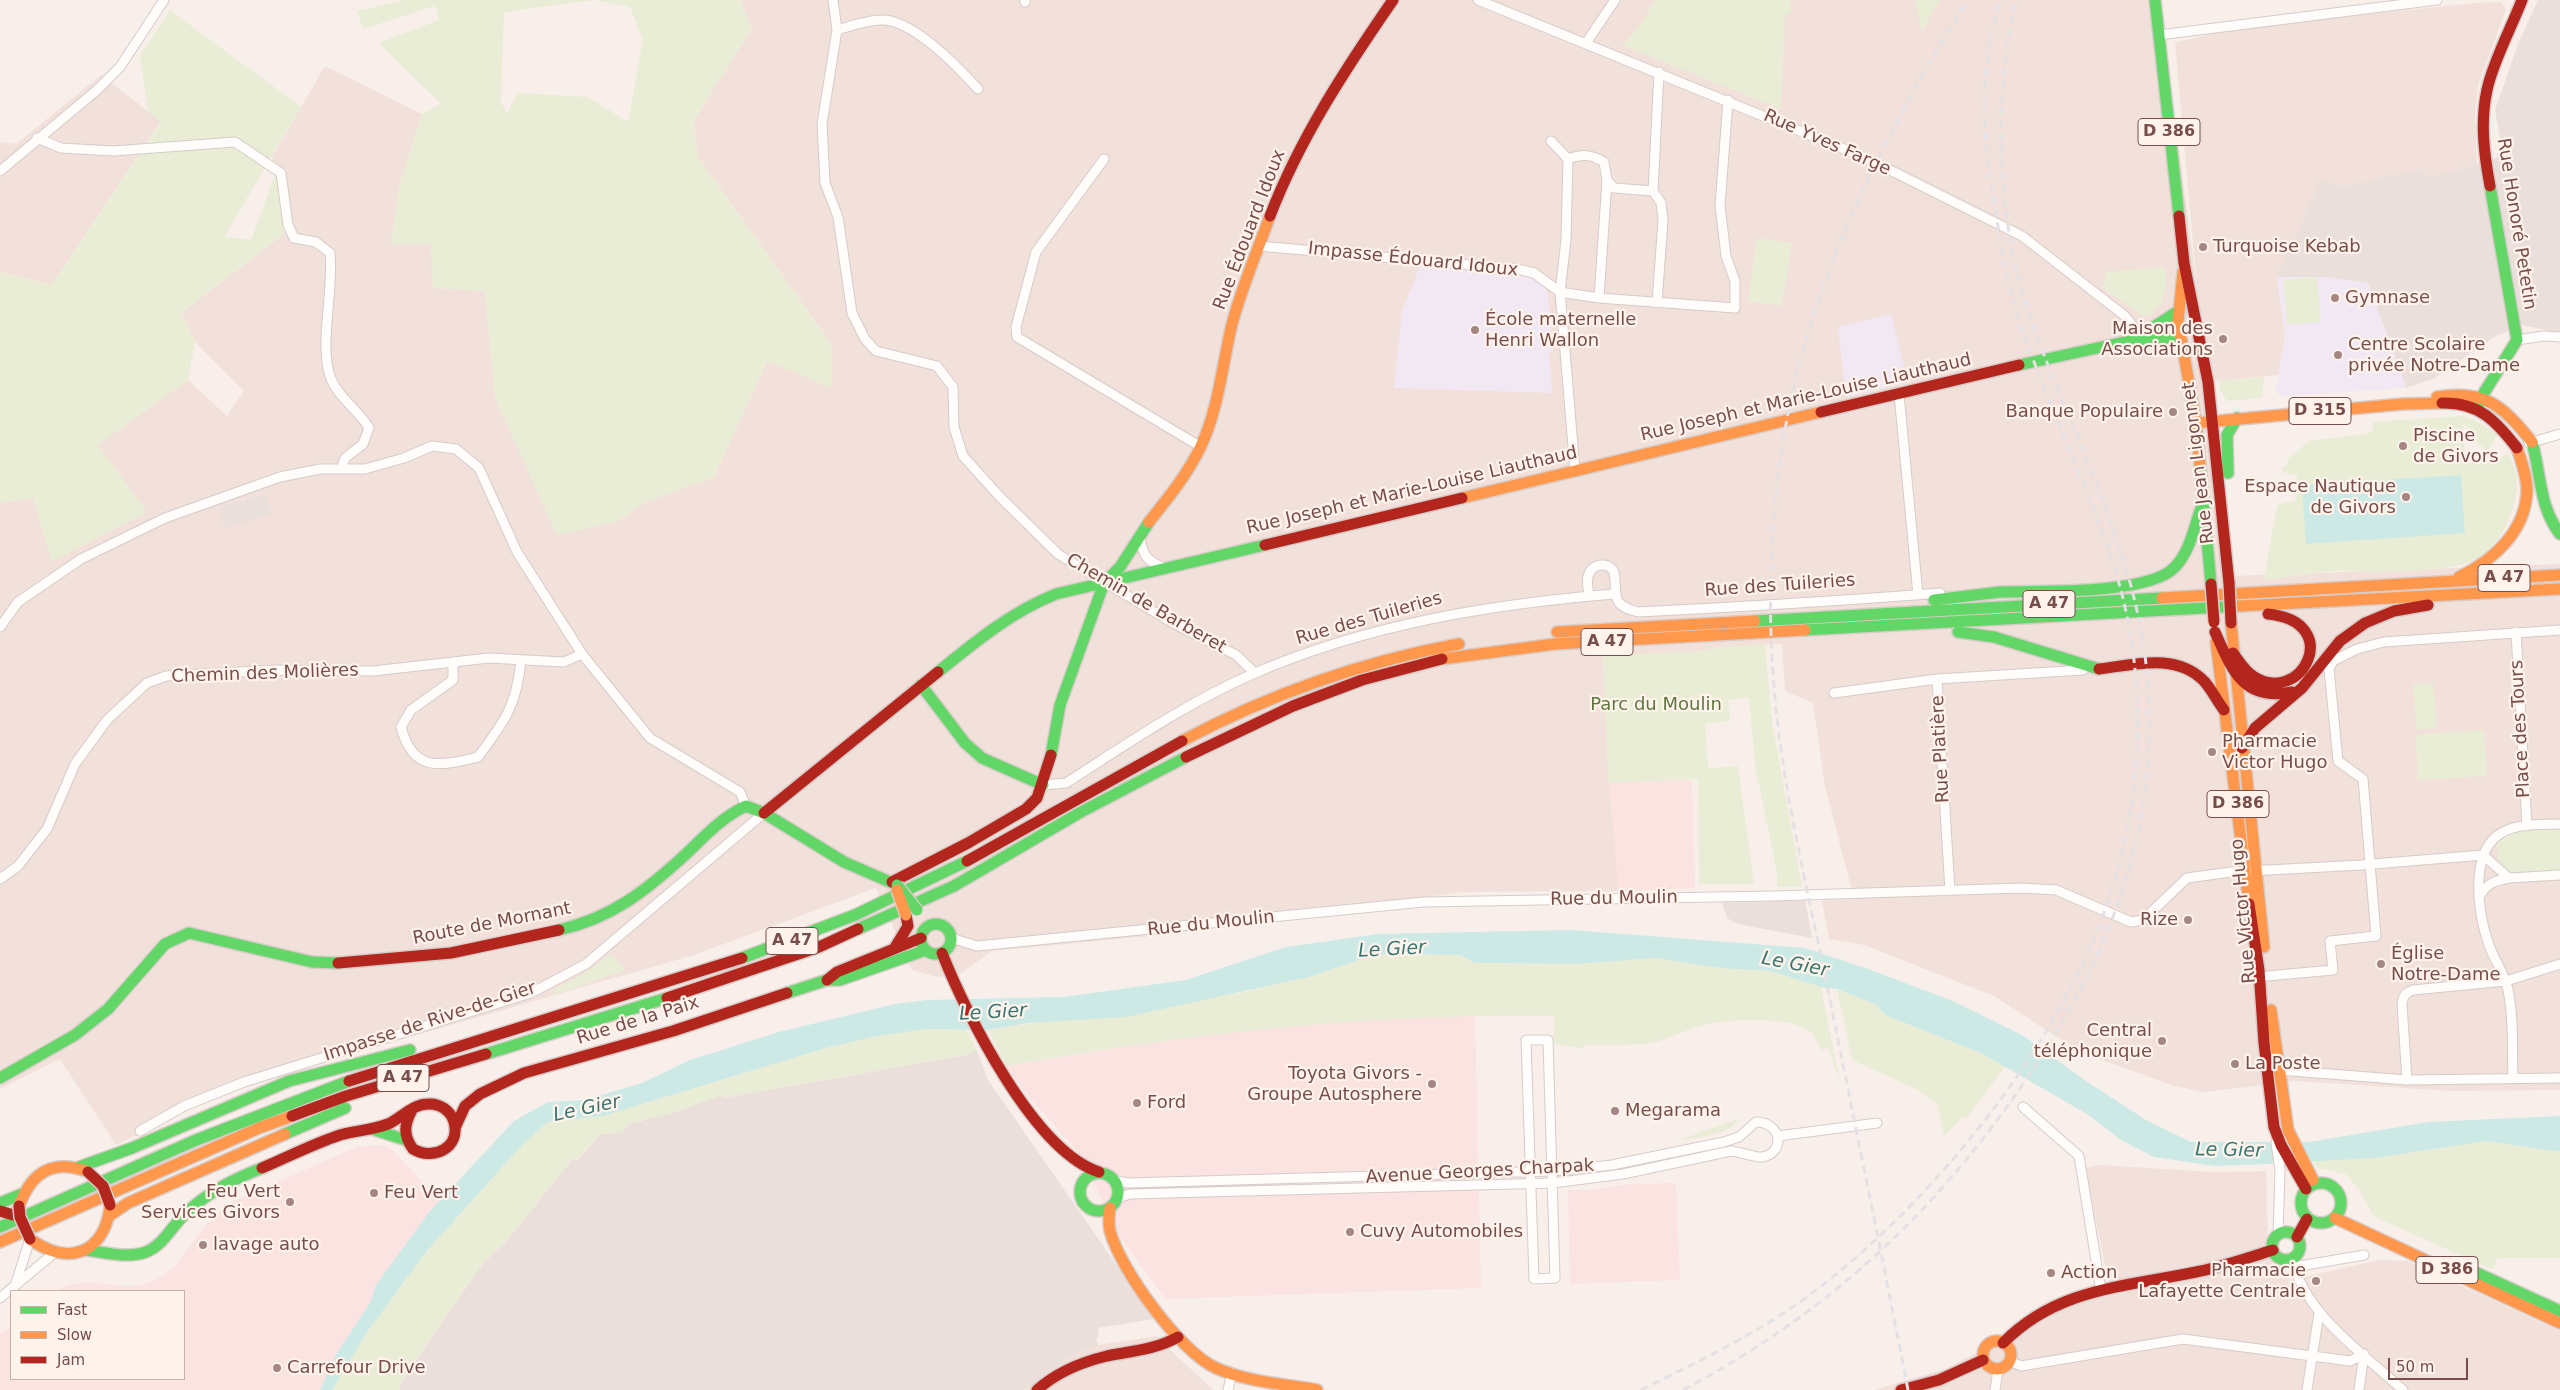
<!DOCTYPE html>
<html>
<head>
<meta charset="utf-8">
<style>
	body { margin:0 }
	#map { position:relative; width:2560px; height:1390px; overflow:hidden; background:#f8efeb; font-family:"DejaVu Sans",sans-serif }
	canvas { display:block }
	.legend { position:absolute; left:10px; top:1290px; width:175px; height:90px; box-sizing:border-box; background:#fff3ec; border:1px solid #c9b1ab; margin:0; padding:6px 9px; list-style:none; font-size:15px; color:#774e4a }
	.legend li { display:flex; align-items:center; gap:10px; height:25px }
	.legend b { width:25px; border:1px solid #c9b1ab }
	.scale { position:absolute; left:2388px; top:1358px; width:80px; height:22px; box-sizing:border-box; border:2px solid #774e4a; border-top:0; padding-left:6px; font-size:15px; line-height:18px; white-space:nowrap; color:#774e4a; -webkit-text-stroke:4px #fff3ec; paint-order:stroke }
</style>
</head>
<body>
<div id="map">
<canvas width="2560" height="1390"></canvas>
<ul class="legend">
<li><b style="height:6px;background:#63d668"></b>Fast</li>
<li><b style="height:6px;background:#ff974d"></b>Slow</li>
<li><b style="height:6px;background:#b3261e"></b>Jam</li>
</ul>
<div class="scale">50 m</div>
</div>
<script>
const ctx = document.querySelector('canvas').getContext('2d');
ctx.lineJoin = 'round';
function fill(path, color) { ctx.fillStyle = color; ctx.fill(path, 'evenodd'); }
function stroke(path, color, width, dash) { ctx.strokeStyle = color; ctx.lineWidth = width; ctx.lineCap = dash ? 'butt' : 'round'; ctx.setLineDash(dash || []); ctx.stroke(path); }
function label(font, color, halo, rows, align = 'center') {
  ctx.font = font + ' "DejaVu Sans",sans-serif'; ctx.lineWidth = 4.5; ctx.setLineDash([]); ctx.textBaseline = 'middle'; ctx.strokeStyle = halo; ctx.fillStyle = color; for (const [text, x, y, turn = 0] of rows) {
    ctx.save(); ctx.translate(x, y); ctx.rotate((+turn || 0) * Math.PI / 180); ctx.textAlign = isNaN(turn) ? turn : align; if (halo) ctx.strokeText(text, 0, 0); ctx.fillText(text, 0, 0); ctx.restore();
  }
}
const residential = new Path2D(`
	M740,0H2160L2197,288L2175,43L2235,28L2475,3L2501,2L2506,10L2478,85L2475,116L2477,164L2431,177L2422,169L2341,187L2277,277L2285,334L2279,375L2219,381L2209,379L2232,576L2560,564V1090L2451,1091L2296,1081L2205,1092L2174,1086L2080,1052L1994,996L1864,945L1829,939L1822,901L1854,899L1825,786L1813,703L1785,691L1782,644L1713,648L1705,651L1603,656L1609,783L1619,891L1461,892L1172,934L992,951L960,974L937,977L912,970L876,888L694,955L299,1069L212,1099L116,1145L60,1059L0,1089V503L33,498L52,561L97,445L188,380L227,416L244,391L195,342L181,313L285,233L272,157L325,66L422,114L400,184L391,244H431L434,288L485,291L495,398L616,522L646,502L714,477L767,361L832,387V345L697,156L694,120L752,28Z
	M101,75L161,121L52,285L0,272V142L16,144Z
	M2099,1165L2213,1172L2266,1171L2268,1242L2290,1280L2380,1260L2408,1261L2560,1331V1390H1874L1945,1369L2059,1309L2111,1294L2085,1168Z
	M1156,1336L1213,1390H1024L1069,1358L1098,1345Z`);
const commercial = new Path2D(`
	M1692,780L1695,888L1619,891L1609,783Z
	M1475,1014L1481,1288L1165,1299L1116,1231L1083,1158L1024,1091L1006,1066L1207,1034L1363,1020Z
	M381,1145L389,1147L440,1200L376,1285L370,1303L337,1353L320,1390H0V1333L11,1328V1379H184V1291H55L69,1285L86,1282L125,1286H139L154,1281L175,1267L204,1227L234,1201L357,1147Z
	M1676,1183L1680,1280L1570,1284L1568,1190H1593L1628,1184Z`);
const industrial = new Path2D(`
	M2538,0H2560V333L2522,325L2494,337L2435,378L2406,388L2368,283L2324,277H2277L2321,180L2341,187L2422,169L2431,177L2491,160L2503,154L2495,110L2518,44Z
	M265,494L272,514L225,528L218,508Z
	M1805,900L1812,938L1738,924L1727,918L1722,903Z
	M977,1050L988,1080L1154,1319L1098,1328L1099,1336L1096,1338L1098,1345L1069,1358L1024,1390H400V1384L483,1263L506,1242L573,1158L577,1160L601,1134L623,1132L629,1123L641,1121L722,1095L723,1098L966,1055Z`);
const education = new Path2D(`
	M1421,264L1514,272L1517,276L1537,278L1545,286L1548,298L1553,352L1549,353L1552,393L1394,388L1402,311Z
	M2277,277H2324L2368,283L2406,388L2280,396L2276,391L2285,334Z
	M1891,314L1908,382L1846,397L1838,327Z`);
const green = new Path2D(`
	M405,0H595L504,12L501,102L507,113L517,93L588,97L628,122L643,40L630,7L595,0H740L752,28L694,120L697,156L832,345V388L767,361L714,477L646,502L616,522L557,535L495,398L485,291L433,288L431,244H391L400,184L422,114L441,104L379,43L439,20L435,6L363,29L357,11Z
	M1656,0H1791V14H1785L1781,109L1622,45L1636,31Z
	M1915,0H1940L1922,31Z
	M170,10L301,107L224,237L251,240L275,175L285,233L181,313L195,342L188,380L98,445L147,512L52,562L33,498L0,503V272L52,285L161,122L148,111L140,56Z
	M1757,238L1792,243L1782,306L1748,301Z
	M2165,267C2167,284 2167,311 2144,316L2103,289L2106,272Z
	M2317,277L2321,322L2287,325L2283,280Z
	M2264,377L2262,398L2227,401L2221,392L2219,381Z
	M2462,416L2476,420L2498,435L2487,450L2469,437L2474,430L2463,424L2465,463L2492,462L2509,453C2511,461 2516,470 2517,478C2519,511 2498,554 2465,564C2444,571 2376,573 2355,571C2329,569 2291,577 2264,580L2277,505L2296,500L2297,475L2282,472L2283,466H2287L2288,459L2309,441L2367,434V432L2373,431V422Z
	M1765,644L1772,721L1802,887H1777V873L1755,765L1749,697L1728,700L1730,721L1705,723L1708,768L1738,766L1754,884H1699L1698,779L1609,783L1603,656L1705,651L1713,648Z
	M2433,683L2437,728L2417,729L2413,685Z
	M2484,730L2487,776L2418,780L2416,735Z
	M2560,827V871L2515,874L2504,871L2496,862L2499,855L2496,846L2502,836L2513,830Z
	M611,954L625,970L554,995L552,990L583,974Z
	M1377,954L1460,955L1475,963L1577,964L1656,958L1719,968L1770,971L1821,987L1840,1083L1828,1048L1821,1050C1816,1042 1815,1034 1806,1029C1782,1016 1726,1019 1700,1026C1683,1031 1666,1041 1649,1043C1628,1046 1605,1044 1584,1045V1049L1554,1044V1016C1369,1013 1188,1034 1006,1066L988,1030L1240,993L1309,977Z
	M1837,989L1877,1005L1885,1015L1983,1054L2005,1067L1966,1119L1963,1117L1944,1136L1937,1103L1914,1088L1852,1060Z
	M925,1029L967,1030L977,1050L966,1055L723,1098L722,1095L670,1114L629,1123L623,1132L601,1134L576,1160L573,1158L506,1242L483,1263L400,1383V1390H332L368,1331L426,1252L523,1144L548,1122L568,1120L646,1103L826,1048L873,1037Z
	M1737,1119C1735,1135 1691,1138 1677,1141Z
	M2486,1141L2560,1152V1258H2497L2493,1270L2373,1216L2360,1191L2346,1174L2318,1168L2313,1161L2376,1158Z`);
const water = new Path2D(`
	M2461,475L2465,533L2306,544L2302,485Z
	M1571,930L1805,948L1871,970L1955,1002L2024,1036L2083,1079L2146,1120L2191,1142H2310L2429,1122L2560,1116V1152L2486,1141L2376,1158L2266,1164L2215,1166L2154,1157L2121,1140L2087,1114L1983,1054L1885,1015L1877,1005L1837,989L1821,987L1770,971L1719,968L1656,958L1577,964L1475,963L1460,955L1377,954L1309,977L1126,1017L1029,1023L988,1030L925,1029L873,1037L826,1048L603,1116L548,1122L523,1144L426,1252L368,1331L332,1390H320L337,1353L370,1303L376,1285L430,1211L514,1121L548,1102L585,1100L642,1083L690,1060L779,1032L895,1004L927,1000L1064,997L1186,980L1286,947L1379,934Z`);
const street = new Path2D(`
	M833,0L837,30L822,124L825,183L838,217L852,313L865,339L876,351L937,366L953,387L954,427L963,456L1000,497L1058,554L1171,622L1236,655L1255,673
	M1478,0L1866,158L2022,236L2125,316L2144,340
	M1025,2V0
	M837,30C851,26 867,20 882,20C913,20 958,67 978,89
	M2159,35L2437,0
	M1586,43L1615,0
	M37,138L61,148L113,151L235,142L281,173L288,225L294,238L316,242L330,253C334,290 319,344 330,376C337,397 358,409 369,428L363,444L345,458L341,469
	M1551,141L1568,159L1566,240L1560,292L1599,298L1735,308V281L1726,256L1720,206L1728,100
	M1104,159L1036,252L1016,327L1017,337L1201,447
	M1568,159C1582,154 1591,154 1604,162L1607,180L1614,188L1653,191
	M0,171L97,90L120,67L164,0
	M1259,246L1517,269L1534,273L1560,292L1575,470
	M1599,298L1607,180
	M1657,303L1663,220L1661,203L1653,191L1659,72
	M2517,340L2544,336L2560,337
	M1899,394L1918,595
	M2529,443L2560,434
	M1139,536C1144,556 1145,560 1164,568
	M1589,596C1588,587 1585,576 1592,569C1595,566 1599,565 1603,565C1622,566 1611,590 1618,601C1622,608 1631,610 1638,612C1739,607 1839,601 1940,593
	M0,627L18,602L81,559L165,518L280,477L320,469H365L404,458L432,446L456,449L479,468L517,552L582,654L650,738L740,792L746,806
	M2516,632L2527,826
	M453,662V680L411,710L401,727C413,773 440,766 478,757C505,721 517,705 521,660
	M1937,679L1950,891
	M1834,693L1937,679L2083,670
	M1043,785L1066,783C1127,744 1188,702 1255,673C1369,624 1492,604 1614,594
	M0,879L18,866L47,829L75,764L107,720L147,683L166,676L276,670L373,671L489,658L564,662L582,654
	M2479,897C2487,883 2494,881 2509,878
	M951,938L977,946L1424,902L1774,896L2022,888L2056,890L2131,922L2143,920L2187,878L2231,872L2361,865L2483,855L2509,878L2560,875
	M2267,976L2333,970L2330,941L2376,936L2363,779L2338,761L2329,669L2333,661L2357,649L2384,642L2560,630
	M1526,1040H1548L1555,1278L1534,1279Z
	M2279,1070L2407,1080L2560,1078
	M2513,1078C2512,1050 2514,1018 2508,990C2505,974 2494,960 2489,945C2478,914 2468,850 2503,832C2520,823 2542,825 2560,824
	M2407,1080L2402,1005C2403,996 2405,993 2413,990L2506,981L2560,964
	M2023,1107L2079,1156L2101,1291
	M140,1131L184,1106L244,1082L531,993L586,964L764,813
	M1778,1136L1877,1123
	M2276,1143L2280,1170L2278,1235
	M1116,1181L1129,1183L1553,1171L1612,1165L1724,1142L1739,1137L1756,1122C1782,1122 1786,1153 1762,1157C1757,1158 1740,1152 1731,1151L1623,1174L1553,1183L1130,1194L1118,1198
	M2292,1259C2305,1315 2363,1353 2403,1390
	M2294,1267L2364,1255
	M15,1286L30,1239
	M0,1298L53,1254
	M2010,1361L2021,1366L2183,1339L2350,1361L2364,1354
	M1228,1390L1232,1373
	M1995,1390L1998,1370
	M2307,1390L2319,1313
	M2359,1390L2364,1354`);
const fast = new Path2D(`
	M2155,0L2179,216
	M2134,340L2178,311
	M2019,365L2134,340L2181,339
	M2478,407L2482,396L2517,340L2490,186
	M2532,442C2541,473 2539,507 2560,534
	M2200,465L2211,584
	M2228,473L2227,435L2237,418
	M2000,592C2039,591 2149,595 2175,567C2190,551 2194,528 2201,508
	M1934,600L2000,592
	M1755,621L2162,598
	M1805,630L2240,606
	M1958,632L1994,637L2099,669
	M938,672C975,642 1011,612 1056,594L1265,545
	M921,685L965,743L982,758L1043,785
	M1051,755L1060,705L1104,583L1120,567L1149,522
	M921 939a15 15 0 1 1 30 0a15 15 0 1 1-30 0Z
	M858,929L954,886L1081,812L1186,757
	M559,930C612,918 647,890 686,854C705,836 722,817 746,806L764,813L844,862L897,885
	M742,958L855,915L967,861
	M787,993L827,980H840L926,950
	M486,1054L667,998
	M0,1078L75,1035L108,1009L165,944L189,933L312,962L338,963
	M372,1129L406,1140
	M285,1134L345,1108
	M79,1167L132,1148L289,1081L410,1050
	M1080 1192a19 19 0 1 1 38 0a19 19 0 1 1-38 0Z
	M2301 1203a20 20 0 1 1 40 0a20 20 0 1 1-40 0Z
	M0,1203L22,1194
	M0,1227L196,1140L349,1081
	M2272 1246a14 14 0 1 1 28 0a14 14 0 1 1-28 0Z
	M85,1250C104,1252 127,1259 146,1252C164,1245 173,1224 187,1212C210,1191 234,1179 262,1168
	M2466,1268L2560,1311`);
const slow = new Path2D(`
	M2183,272L2178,321L2196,423L2200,465
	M2437,397C2485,389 2503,406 2532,442
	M2196,423L2403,404L2442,403
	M1462,498L1821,412
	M1149,522C1168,498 1188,474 1201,446C1219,407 1222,366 1232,324C1242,287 1257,252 1270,216
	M2459,577C2494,560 2526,531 2527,490C2527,475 2521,461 2517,448
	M2162,598L2560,575
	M2240,606L2560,589
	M2231,623L2264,947
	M1557,632L1755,621
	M2216,642L2249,904
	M1442,659L1555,644L1805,630
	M1182,741C1270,694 1361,662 1459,644
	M2271,1010L2288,1130L2313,1180
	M19,1206C31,1173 52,1159 86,1171
	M1110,1208C1109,1216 1108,1223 1110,1231C1120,1269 1180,1352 1216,1368C1247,1382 1284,1384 1317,1390
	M109,1216L128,1203L285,1134
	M2335,1218L2560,1323
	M30,1239C67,1266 103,1255 110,1208
	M0,1242L259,1128L292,1116
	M1983 1355a14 14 0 1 1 28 0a14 14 0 1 1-28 0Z`);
const jam = new Path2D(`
	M2490,186C2484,154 2480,122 2487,90C2492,64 2512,26 2522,0
	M1270,216C1300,138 1346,68 1393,0
	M2179,216L2184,263L2208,382L2229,583
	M2442,403C2479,402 2496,421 2517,448
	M1821,412L2019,365
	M1265,545L1462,498
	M2215,632C2232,670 2243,702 2292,692
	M2233,653C2239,661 2245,671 2253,676C2301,708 2346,622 2268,614
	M2099,669C2133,665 2176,652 2204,681C2212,690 2217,701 2224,710
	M2242,748L2255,728L2302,688L2340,641L2365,623L2394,611L2428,605
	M1186,757L1293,706L1362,680L1442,659
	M764,813L938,672
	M967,861L1182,741
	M892,882L968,843L1026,809L1037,798L1051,755
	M2249,904L2259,970L2264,1043L2274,1127L2281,1145L2306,1189
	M894,949L908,926L906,915
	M942,953C966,1014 1034,1151 1099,1172
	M338,963L451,953L559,930
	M827,980L837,972L921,938
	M667,998L819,947L858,929
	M349,1081L742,958
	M292,1116L346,1096L486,1054
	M455,1128L465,1106L480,1094L524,1073L673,1031L787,993
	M262,1168C288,1157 313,1144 340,1135C355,1131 372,1130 388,1124C401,1118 413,1104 428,1104C440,1103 451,1111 454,1122C461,1148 433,1161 413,1149C403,1135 404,1125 412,1110
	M0,1211L20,1217
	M2297,1237L2307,1219
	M2003,1343C2057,1288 2124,1287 2196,1272C2222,1267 2247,1258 2273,1250
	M1037,1390C1056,1373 1082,1362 1107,1356C1131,1351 1155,1350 1178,1337
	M1901,1390L1939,1380L1983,1360`);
const rail = new Path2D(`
	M1641,1390C1699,1361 1759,1333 1811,1294C1930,1205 2055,1051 2105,910C2143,804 2149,681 2116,573C2088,484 2045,401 2017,313C2006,277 2000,239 1994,202C1982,134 1978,65 2001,0
	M1683,1390C1826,1314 1934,1215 2025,1081C2132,926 2182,758 2127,572C2102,485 2060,403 2030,317C1997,221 1992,99 2016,0
	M1908,1390C1882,1255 1854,1120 1827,985C1810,902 1790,819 1779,735C1765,625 1768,512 1790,403C1821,257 1890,126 1967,0`);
const fastBridge = new Path2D(`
	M897,885L917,910`);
const slowBridge = new Path2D(`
	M897,890L906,915`);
const jamBridge = new Path2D(`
	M2229,583L2231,623
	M2211,584L2214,622
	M88,1172L103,1186L110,1205
	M19,1206L20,1217L30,1239`);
const markers = [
	[2203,247,5,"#a48682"],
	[2335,298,5,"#a48682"],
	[1475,330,5,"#a48682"],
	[2223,339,5,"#a48682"],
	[2338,355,5,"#a48682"],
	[2173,412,5,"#a48682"],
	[2403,446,5,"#a48682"],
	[2406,497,5,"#a48682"],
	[2212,752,5,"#a48682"],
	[2188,920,5,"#a48682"],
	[2381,964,5,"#a48682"],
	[2162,1041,5,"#a48682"],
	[2235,1064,5,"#a48682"],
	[1432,1084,5,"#a48682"],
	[1137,1103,5,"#a48682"],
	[1615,1111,5,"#a48682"],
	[374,1193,5,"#a48682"],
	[290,1202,5,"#a48682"],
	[1350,1232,5,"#a48682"],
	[203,1245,5,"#a48682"],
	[2051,1273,5,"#a48682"],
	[2316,1281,5,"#a48682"],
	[277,1368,5,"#a48682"]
];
const shields = [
	[2169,132,62],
	[2320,411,62],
	[2504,578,52],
	[2049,604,52],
	[1607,642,52],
	[2238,804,62],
	[792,941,52],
	[403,1078,52],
	[2447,1270,62]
];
const shieldNames = [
	["D 386",2169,132],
	["D 315",2320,411],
	["A 47",2504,578],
	["A 47",2049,604],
	["A 47",1607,642],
	["D 386",2238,804],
	["A 47",792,941],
	["A 47",403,1078],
	["D 386",2447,1270]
];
const streetNames = [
	["Rue Yves Farge",1827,143,24],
	["Rue Honoré Petetin",2516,224,81],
	["Rue Édouard Idoux",1250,230,-69],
	["Impasse Édouard Idoux",1413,260,6],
	["Rue Joseph et Marie-Louise Liauthaud",1806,398,-13],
	["Rue Jean Ligonnet",2199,463,-97],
	["Rue Joseph et Marie-Louise Liauthaud",1412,491,-13],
	["Rue des Tuileries",1780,586,-4],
	["Chemin de Barberet",1146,604,30],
	["Rue des Tuileries",1369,619,-16],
	["Chemin des Molières",265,674,-2],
	["Place des Tours",2521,729,-93],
	["Rue Platière",1941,749,-93],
	["Rue du Moulin",1614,899,-1],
	["Rue Victor Hugo",2244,911,-95],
	["Route de Mornant",492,924,-11],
	["Rue du Moulin",1211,924,-6],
	["Rue de la Paix",638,1021,-17],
	["Impasse de Rive-de-Gier",430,1022,-18],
	["Avenue Georges Charpak",1480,1172,-3]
];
const poiNames = [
	["Turquoise Kebab",2213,247],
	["Gymnase",2345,298],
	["École maternelle",1485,320],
	["Henri Wallon",1485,341],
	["Maison des",2213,329,"right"],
	["Associations",2213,350,"right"],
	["Centre Scolaire",2348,345],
	["privée Notre-Dame",2348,366],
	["Banque Populaire",2163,412,"right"],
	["Piscine",2413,436],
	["de Givors",2413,457],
	["Espace Nautique",2396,487,"right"],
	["de Givors",2396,508,"right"],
	["Pharmacie",2222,742],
	["Victor Hugo",2222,763],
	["Rize",2178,920,"right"],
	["Église",2391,954],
	["Notre-Dame",2391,975],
	["Central",2152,1031,"right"],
	["téléphonique",2152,1052,"right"],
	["La Poste",2245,1064],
	["Toyota Givors -",1422,1074,"right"],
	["Groupe Autosphere",1422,1095,"right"],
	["Ford",1147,1103],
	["Megarama",1625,1111],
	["Feu Vert",280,1192,"right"],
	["Services Givors",280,1213,"right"],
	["Feu Vert",384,1193],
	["Cuvy Automobiles",1360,1232],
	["lavage auto",213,1245],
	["Pharmacie",2306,1271,"right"],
	["Lafayette Centrale",2306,1292,"right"],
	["Action",2061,1273],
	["Carrefour Drive",287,1368]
];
const parkNames = [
	["Parc du Moulin",1656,705]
];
const waterNames = [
	["Le Gier",1392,950,-3],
	["Le Gier",1795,965,11],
	["Le Gier",993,1013,-3],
	["Le Gier",587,1109,-12],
	["Le Gier",2229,1151,1]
];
fill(residential, '#f2e1da');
fill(commercial, '#fbe3e1');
fill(industrial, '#ebdfdc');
fill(education, '#f1e8f3');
fill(green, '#eaedd5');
fill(water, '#cce9e5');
stroke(street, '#d6cbc8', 11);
stroke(fast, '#d8ccc9', 14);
stroke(slow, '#d8ccc9', 14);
stroke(jam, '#d8ccc9', 14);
stroke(street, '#fefdfc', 9);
stroke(fast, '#63d668', 11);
stroke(slow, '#ff974d', 11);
stroke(jam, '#b3261e', 11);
stroke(rail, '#e4e1e5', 3, [8, 5]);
stroke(fastBridge, '#d8ccc9', 14, []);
stroke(slowBridge, '#d8ccc9', 14, []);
stroke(jamBridge, '#d8ccc9', 14, []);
stroke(fastBridge, '#63d668', 11);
stroke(slowBridge, '#ff974d', 11);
stroke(jamBridge, '#b3261e', 11);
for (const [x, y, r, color] of markers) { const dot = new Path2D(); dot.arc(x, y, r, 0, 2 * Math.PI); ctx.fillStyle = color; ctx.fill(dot); stroke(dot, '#fff3ec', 2); }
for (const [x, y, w] of shields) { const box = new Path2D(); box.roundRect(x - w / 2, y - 13.5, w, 27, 4); ctx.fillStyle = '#fff3ec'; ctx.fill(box); stroke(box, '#774e4a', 1); }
label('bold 16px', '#774e4a', null, shieldNames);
label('18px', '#774e4a', '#fff3ec', streetNames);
label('18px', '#774e4a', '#fff3ec', poiNames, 'left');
label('18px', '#5e773e', '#fff3ec', parkNames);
label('italic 19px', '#3a7570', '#fff3ec', waterNames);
</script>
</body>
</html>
